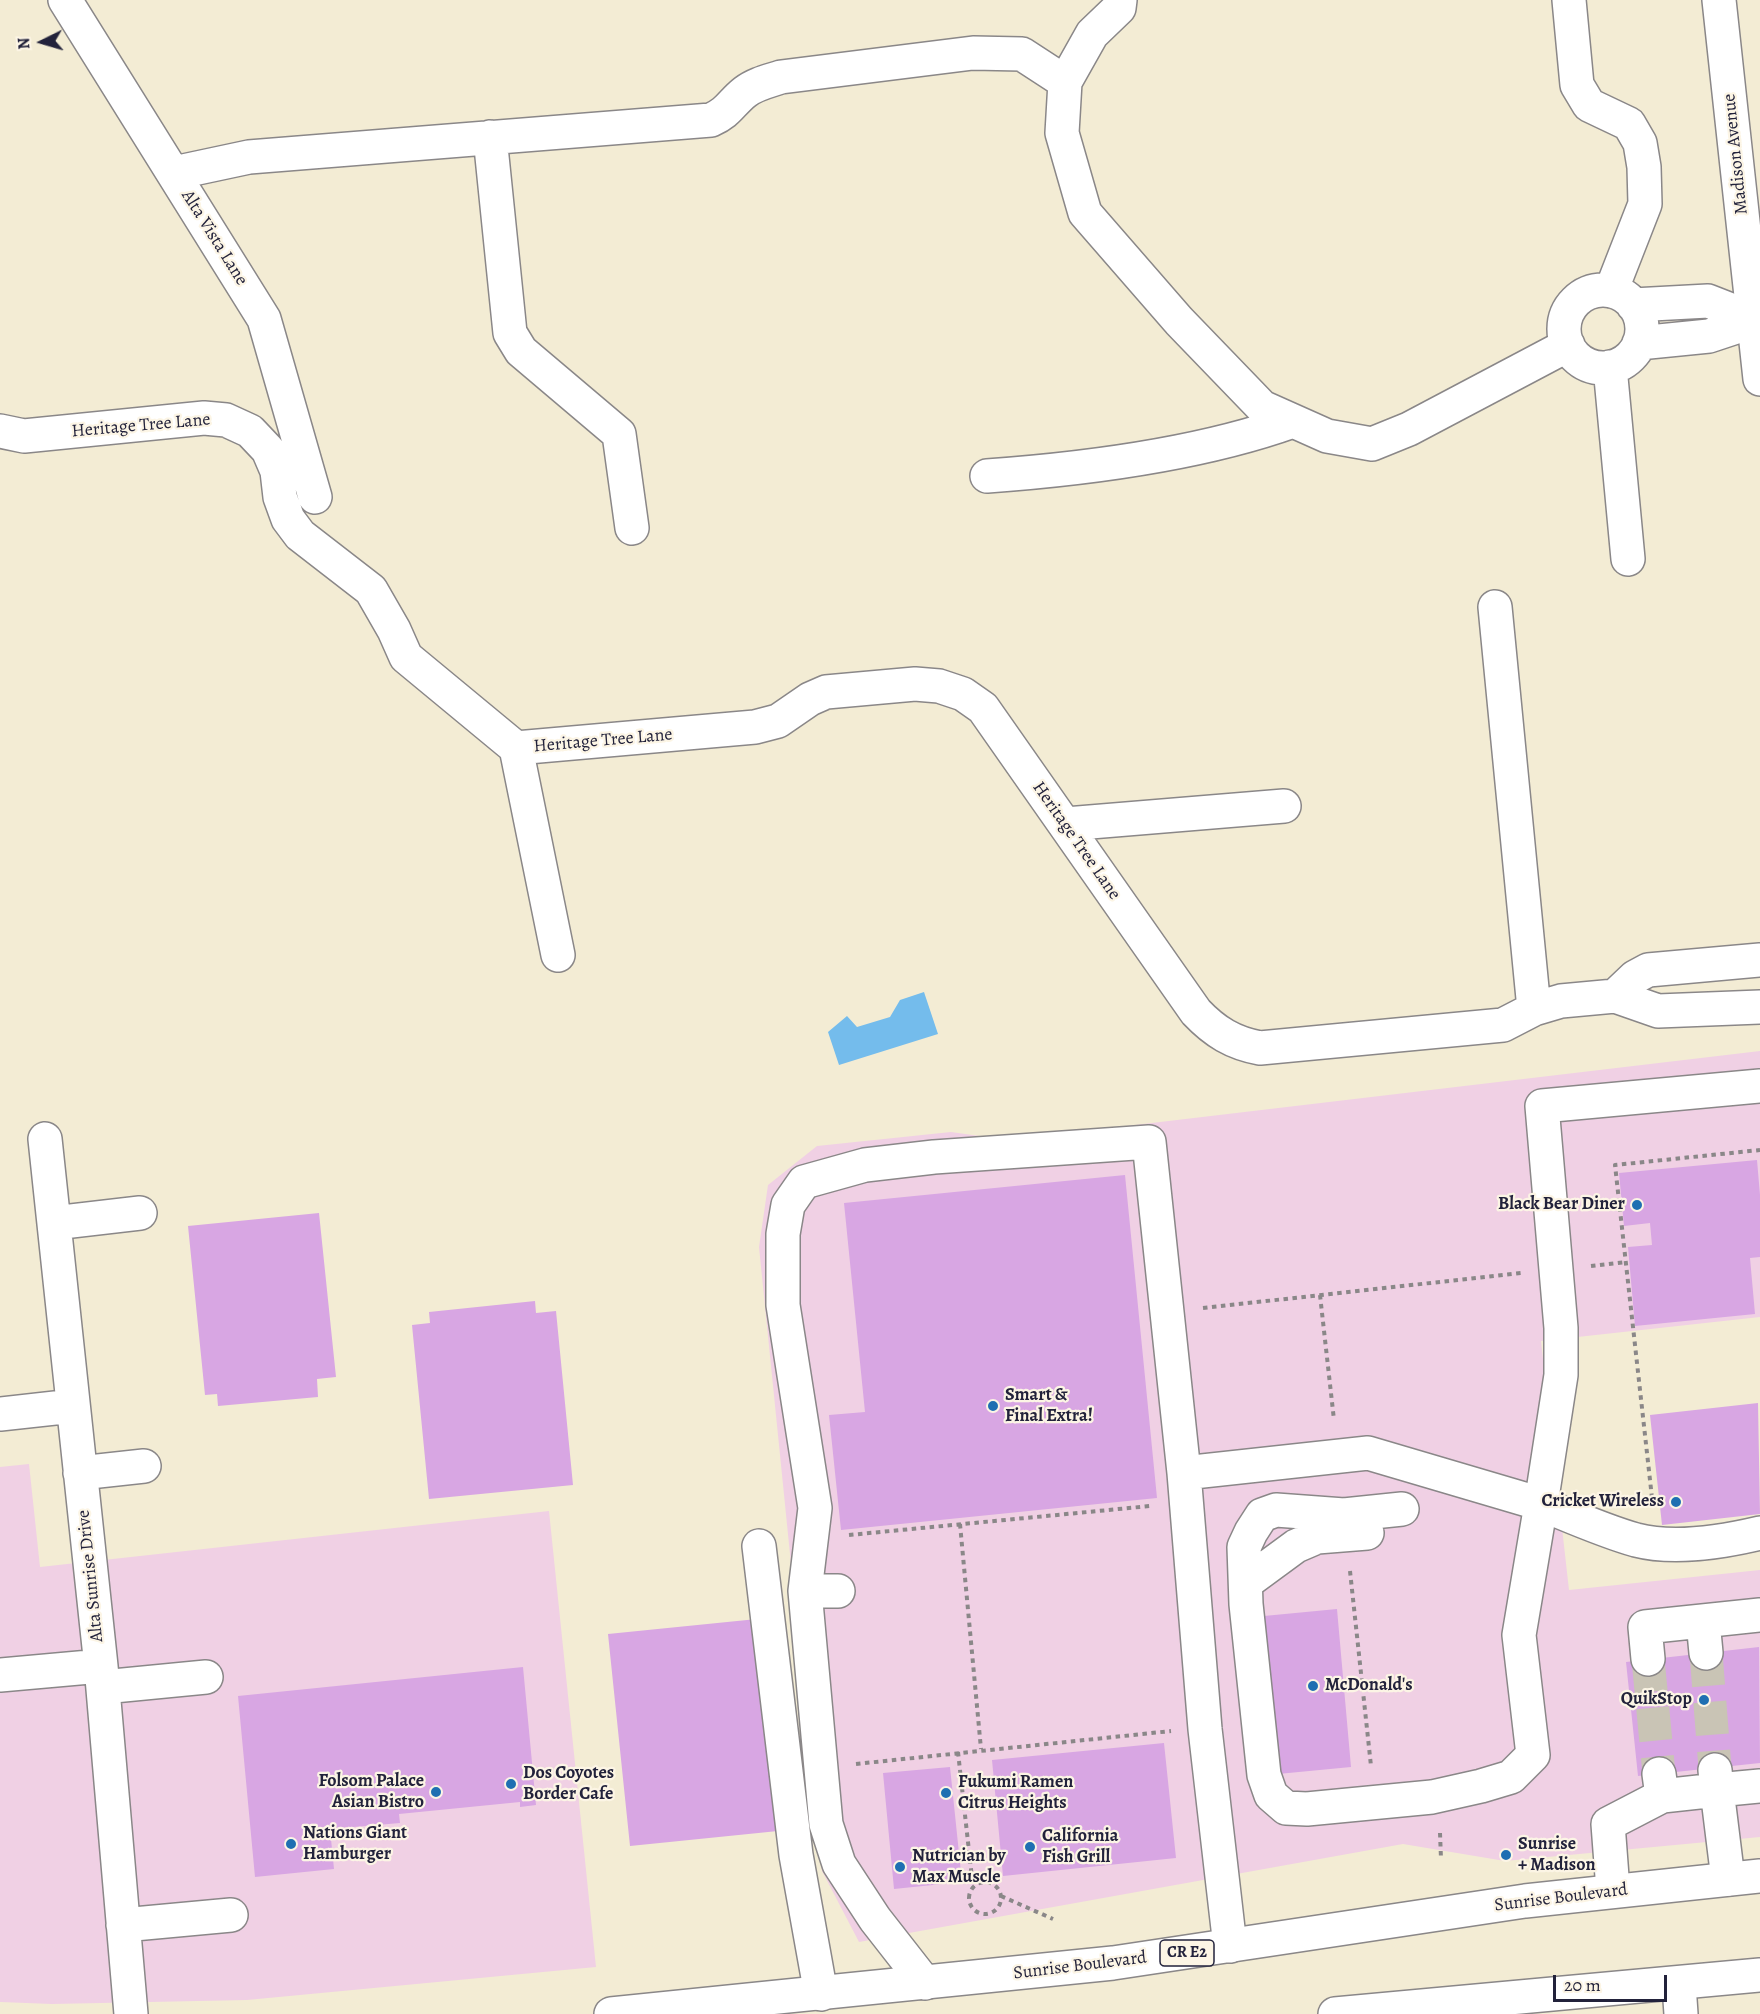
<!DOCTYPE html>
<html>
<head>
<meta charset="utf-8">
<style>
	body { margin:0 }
	#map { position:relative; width:1760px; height:2014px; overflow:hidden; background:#f3ecd4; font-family:Alegreya,serif }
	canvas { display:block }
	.north { position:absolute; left:12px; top:12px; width:60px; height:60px; -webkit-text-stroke:4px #fcf5e5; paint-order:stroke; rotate:265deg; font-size:16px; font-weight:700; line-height:24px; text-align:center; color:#22223b }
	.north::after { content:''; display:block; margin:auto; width:21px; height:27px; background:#22223b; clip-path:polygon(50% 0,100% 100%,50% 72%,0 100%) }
	.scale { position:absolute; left:1553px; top:1975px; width:114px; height:27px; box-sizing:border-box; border:3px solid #22223b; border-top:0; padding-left:8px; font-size:18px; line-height:21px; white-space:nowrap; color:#22223b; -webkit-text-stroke:4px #fcf5e5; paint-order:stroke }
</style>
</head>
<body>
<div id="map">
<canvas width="1760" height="2014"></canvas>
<div class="north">N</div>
<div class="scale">20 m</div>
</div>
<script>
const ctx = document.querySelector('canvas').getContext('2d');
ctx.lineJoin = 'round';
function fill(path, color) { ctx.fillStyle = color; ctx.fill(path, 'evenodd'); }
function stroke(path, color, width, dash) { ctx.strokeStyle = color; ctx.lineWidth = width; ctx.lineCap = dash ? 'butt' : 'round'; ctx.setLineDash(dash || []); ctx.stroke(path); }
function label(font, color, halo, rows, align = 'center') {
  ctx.font = font + ' Alegreya,serif'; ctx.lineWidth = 4.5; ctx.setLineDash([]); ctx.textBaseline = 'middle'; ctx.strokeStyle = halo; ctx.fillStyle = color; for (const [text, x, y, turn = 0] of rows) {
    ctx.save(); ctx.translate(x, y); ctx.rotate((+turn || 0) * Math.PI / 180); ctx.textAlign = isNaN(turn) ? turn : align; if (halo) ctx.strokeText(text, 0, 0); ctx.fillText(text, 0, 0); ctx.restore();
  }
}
const built = new Path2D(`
	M1760,1051V1317L1541,1341L1569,1590L1760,1570V1837L1505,1861L1403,1844L859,1942L822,1871L759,1247L768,1185L817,1146L951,1132L1008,1140Z
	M29,1464L40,1567L549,1511L596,1967L247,2000L52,2004L0,2002V1467Z`);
const water = new Path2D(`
	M924,992L938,1034L839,1065L828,1032L847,1016L857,1027L890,1017L900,1000Z`);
const building = new Path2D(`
	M1757,1160L1760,1195V1257L1750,1258L1755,1314L1635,1326L1628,1247L1652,1245L1650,1223L1624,1226L1619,1173Z
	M1125,1175L1157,1498L841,1530L829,1415L865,1412L844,1203Z
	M319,1213L336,1377L317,1379L318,1397L218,1406L217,1394L205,1395L188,1226Z
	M535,1301L536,1313L556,1311L573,1485L429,1499L412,1325L430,1323L429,1312Z
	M1758,1403L1760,1514L1662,1525L1650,1415Z
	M1337,1609L1351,1767L1278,1774L1264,1616Z
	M757,1619L778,1831L630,1846L608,1634Z
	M1759,1647L1760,1763L1638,1776L1626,1662Z
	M523,1667L536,1805L520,1807V1802L399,1814L400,1823L330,1829L334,1869L255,1877L238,1696Z
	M1164,1743L1176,1858L1003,1876L992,1760Z
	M950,1767L962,1882L894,1889L883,1773Z`);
const minorTunnel = new Path2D(`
	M1706,1653L1715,1768
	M1648,1659L1659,1774`);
const path = new Path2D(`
	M1591,1266L1626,1262
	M1320,1295L1334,1420
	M1203,1308L1521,1273
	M1653,1507L1615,1165L1760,1150
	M960,1524L981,1749
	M849,1535L1150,1506
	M1350,1571L1371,1766
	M958,1752L973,1887
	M856,1764L1171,1731
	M1440,1833L1441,1859
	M969 1898a16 16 0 1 1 32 0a16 16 0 1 1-32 0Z
	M1001,1896L1053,1919`);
const minor = new Path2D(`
	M65,0L264,319L315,497
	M1120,0L1119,8L1092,34L1065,82L1062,133L1085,213L1179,321L1262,407L1327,436L1372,444L1409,429L1568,345
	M1569,0L1577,85L1589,105L1629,124L1640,143L1644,167L1645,204L1611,291
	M490,137L510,333L521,351L619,434L632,528
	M174,173L249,157L711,120C729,112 731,103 745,92C755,84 769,81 781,77L973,53L1022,54L1065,82
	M1564 329a39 39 0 1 1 78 0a39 39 0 1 1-78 0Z
	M1633,305L1708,301L1754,319
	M1639,343L1709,336L1760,319
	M1610,367L1628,559
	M0,431L24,436L204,418L226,420L250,431L268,450L277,471L280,497L288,519L300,535L371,590L394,630L406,657L516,748L558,955
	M987,476C1084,469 1201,454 1293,421
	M1495,607L1534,1009
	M516,748L755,727L778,721L810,699L826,692L915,684L939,686L963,694L983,708L1196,1012C1215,1032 1233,1043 1260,1048L1503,1025L1534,1009L1561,1001L1615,996L1658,1011L1760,1007
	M1066,824L1284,806
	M1615,996L1635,977L1648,970L1760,960
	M45,1139L101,1666L131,2014
	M54,1223L140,1213
	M0,1414L73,1406
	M80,1473L144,1466
	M1184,1473L1368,1453L1541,1504L1561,1375V1328L1542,1106L1760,1086
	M1402,1509L1344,1515L1276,1510L1262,1515L1251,1532L1244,1547L1246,1604L1264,1775L1271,1795L1286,1808L1307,1809L1432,1797L1481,1786L1511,1777L1533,1755L1519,1635L1541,1504C1573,1517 1604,1531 1636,1540C1675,1550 1722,1542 1760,1533
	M759,1546L796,1855L821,1994
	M1247,1582L1296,1546L1317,1537L1367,1533
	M805,1591L815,1508L783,1305V1234L788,1205L804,1182L865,1165L934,1157L1149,1142L1184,1473L1205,1729L1230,1946
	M838,1591H805L826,1824L839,1864L875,1919L925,1983
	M1703,1621L1706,1653
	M1648,1659L1645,1627L1760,1615
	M0,1675L101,1666
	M103,1687L206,1677
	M1659,1774L1662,1796L1717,1790L1715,1770
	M1728,1879L1717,1790L1760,1786
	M1613,1890L1608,1824L1662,1796
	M123,1925L231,1915
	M1679,1985L1681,2014`);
const major = new Path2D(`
	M1719,0L1760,379
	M611,2014L1113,1963L1525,1901L1760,1876
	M1335,2014L1760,1975`);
const markers = [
	[1637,1205,6,"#1f6fb2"],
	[993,1406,6,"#1f6fb2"],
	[1676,1502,6,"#1f6fb2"],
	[1313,1686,6,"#1f6fb2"],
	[1704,1700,6,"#1f6fb2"],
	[511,1784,6,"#1f6fb2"],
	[436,1792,6,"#1f6fb2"],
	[946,1793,6,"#1f6fb2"],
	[291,1844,6,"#1f6fb2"],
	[1030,1847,6,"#1f6fb2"],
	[1506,1855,6,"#1f6fb2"],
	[900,1867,6,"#1f6fb2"]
];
const shields = [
	[1187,1953,54]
];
const shieldNames = [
	["CR E2",1187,1953]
];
const streetNames = [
	["Madison Avenue",1736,154,-96],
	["Alta Vista Lane",214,238,58],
	["Heritage Tree Lane",141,426,-5],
	["Heritage Tree Lane",603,741,-5],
	["Heritage Tree Lane",1076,841,55],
	["Alta Sunrise Drive",91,1576,-96],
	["Sunrise Boulevard",1561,1898,-7],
	["Sunrise Boulevard",1080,1966,-7]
];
const poiNames = [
	["Black Bear Diner",1625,1205,"right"],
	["Smart &",1005,1396],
	["Final Extra!",1005,1417],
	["Cricket Wireless",1664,1502,"right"],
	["McDonald's",1325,1686],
	["QuikStop",1692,1700,"right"],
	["Dos Coyotes",523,1774],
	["Border Cafe",523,1795],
	["Folsom Palace",424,1782,"right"],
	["Asian Bistro",424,1803,"right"],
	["Fukumi Ramen",958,1783],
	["Citrus Heights",958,1804],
	["Nations Giant",303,1834],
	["Hamburger",303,1855],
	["California",1042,1837],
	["Fish Grill",1042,1858],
	["Sunrise",1518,1845],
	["+ Madison",1518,1866],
	["Nutrician by",912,1857],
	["Max Muscle",912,1878]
];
fill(built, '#f0d0e4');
fill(water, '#74bcec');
fill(building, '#d8a6e3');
stroke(minorTunnel, '#c9c4b5', 33, [33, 16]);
stroke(minor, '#8a8788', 36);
stroke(major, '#8a8788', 36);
stroke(path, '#8a8788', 4, [4.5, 4.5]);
stroke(minor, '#fff', 33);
stroke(major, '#fff', 33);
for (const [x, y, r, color] of markers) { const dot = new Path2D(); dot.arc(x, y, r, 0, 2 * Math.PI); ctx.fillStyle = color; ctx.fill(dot); stroke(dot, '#fcf5e5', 2); }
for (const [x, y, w] of shields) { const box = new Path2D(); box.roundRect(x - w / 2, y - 13, w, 26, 4.5); ctx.fillStyle = '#fcf5e5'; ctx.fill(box); stroke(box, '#22223b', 1.5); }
label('bold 16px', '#22223b', null, shieldNames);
label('18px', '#22223b', '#fcf5e5', streetNames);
label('bold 18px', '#22223b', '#fcf5e5', poiNames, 'left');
</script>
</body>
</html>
